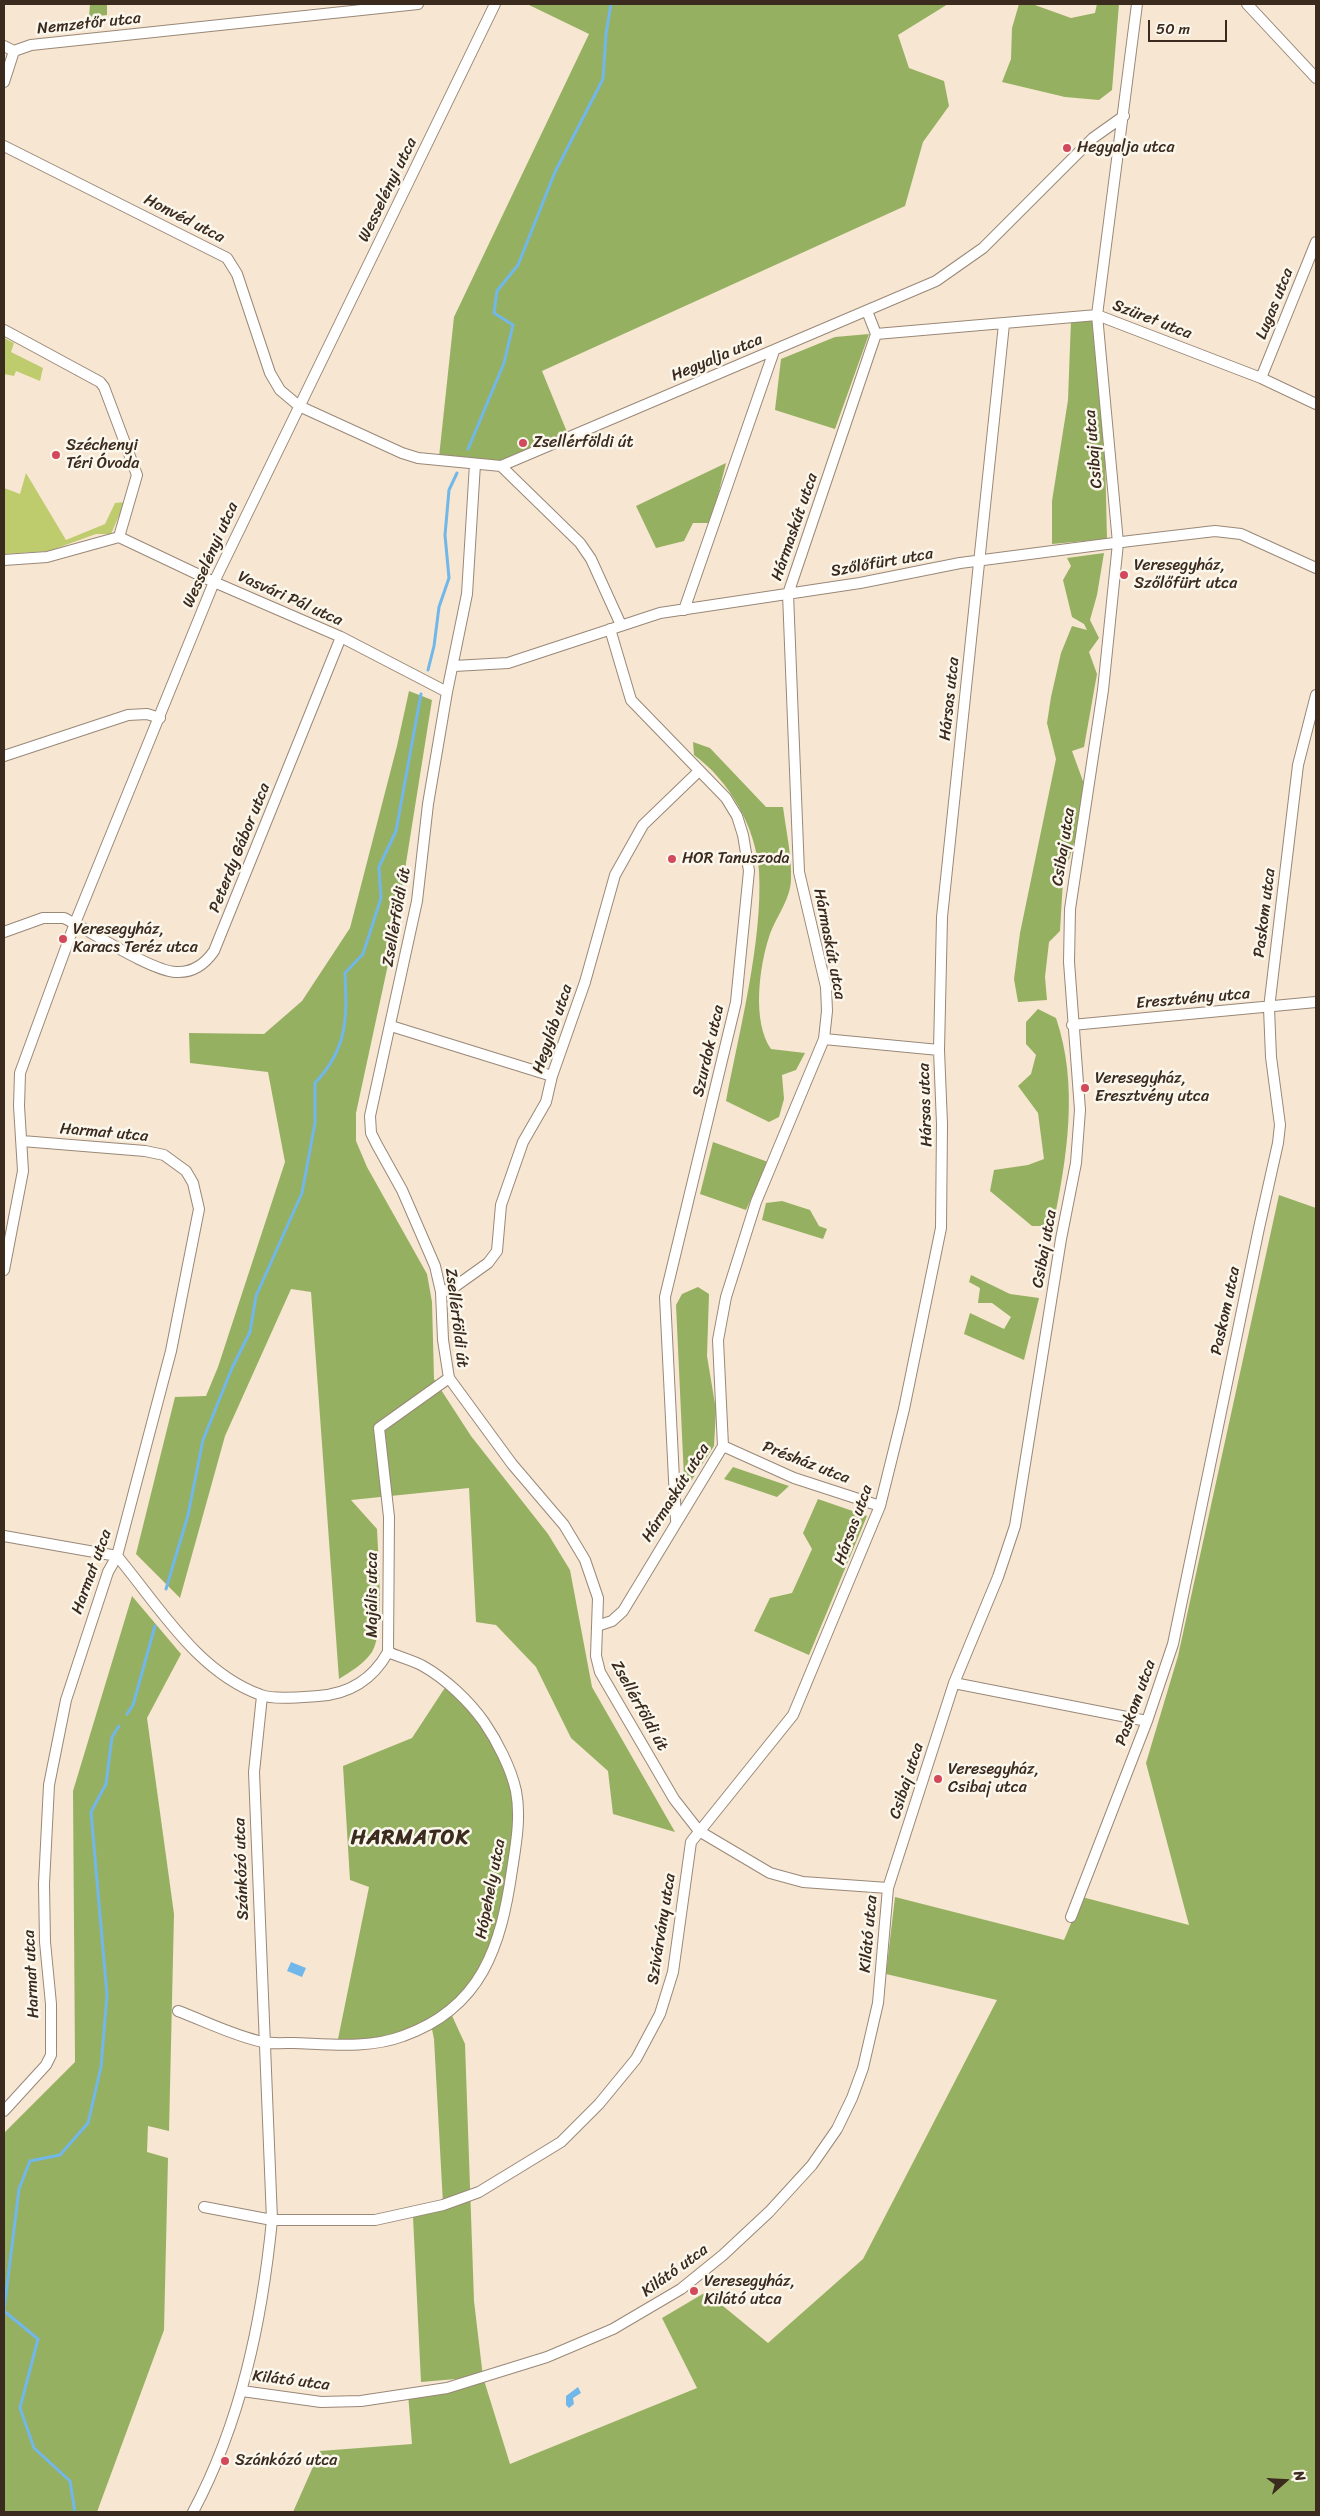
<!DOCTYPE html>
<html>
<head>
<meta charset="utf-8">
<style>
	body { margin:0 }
	#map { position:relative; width:1320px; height:2516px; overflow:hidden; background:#f7e6d1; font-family:Sriracha,sans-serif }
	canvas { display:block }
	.frame { position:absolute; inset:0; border:5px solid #3b2a1e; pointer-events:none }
	.north { position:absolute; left:1260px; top:2456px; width:50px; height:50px; -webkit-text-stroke:4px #fbf7ec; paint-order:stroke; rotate:71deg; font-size:14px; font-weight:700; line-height:20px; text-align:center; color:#3b2a1e }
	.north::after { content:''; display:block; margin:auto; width:18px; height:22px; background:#3b2a1e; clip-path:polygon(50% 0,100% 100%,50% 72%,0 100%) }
	.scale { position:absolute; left:1148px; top:20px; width:79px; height:22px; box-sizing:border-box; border:2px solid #3b2a1e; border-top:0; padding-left:6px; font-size:15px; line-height:18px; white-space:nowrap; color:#3b2a1e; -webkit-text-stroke:4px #fbf7ec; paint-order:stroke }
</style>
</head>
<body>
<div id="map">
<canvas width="1320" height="2516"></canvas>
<div class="frame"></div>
<div class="north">N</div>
<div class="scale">50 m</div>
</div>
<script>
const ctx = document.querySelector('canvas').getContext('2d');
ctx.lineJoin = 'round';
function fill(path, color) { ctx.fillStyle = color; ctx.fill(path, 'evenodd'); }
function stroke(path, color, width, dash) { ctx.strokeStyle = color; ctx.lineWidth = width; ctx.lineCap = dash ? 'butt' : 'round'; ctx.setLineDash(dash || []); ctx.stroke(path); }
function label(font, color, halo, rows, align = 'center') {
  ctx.font = font + ' Sriracha,sans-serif'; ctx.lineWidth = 5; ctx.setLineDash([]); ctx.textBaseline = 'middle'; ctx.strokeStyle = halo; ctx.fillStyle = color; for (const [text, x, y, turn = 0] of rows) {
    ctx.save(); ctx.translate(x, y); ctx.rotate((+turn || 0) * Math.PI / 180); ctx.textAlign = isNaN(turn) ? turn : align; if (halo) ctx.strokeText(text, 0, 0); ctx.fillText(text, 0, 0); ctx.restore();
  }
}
const green = new Path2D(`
	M4,338L14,343L11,352L43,368L40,381L16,371L14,376L4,374Z
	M26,473L66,540L105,524L115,503L125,502L111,534H96L49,551L4,554V488L20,494Z`);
const forest = new Path2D(`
	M90,4H107V15L89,17Z
	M527,4H948L898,35L909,68L944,81L949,106L923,142L905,206L542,371L567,432L503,460L475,464L439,457L454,317L589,34Z
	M1019,4H1032L1071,18L1095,13L1097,4H1119L1112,90L1099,100L1065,97L1002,82L1011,59L1012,28Z
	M1083,318L1092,321L1105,454L1107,539L1052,544V501L1068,400L1071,320Z
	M869,334L835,429L775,410L781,359L835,337Z
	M726,463L711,523H693L684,541L656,548L636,506Z
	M1104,553L1097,595L1090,620L1099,638L1089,652L1097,674L1084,747L1072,751L1084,784L1080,822L1063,880L1060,931L1049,942L1045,977L1047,1000L1018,1002L1014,979L1020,933L1056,759L1047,723L1051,697L1061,653L1072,626L1087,630L1084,624L1072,617L1063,580L1071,566L1067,558Z
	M409,691L432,700L395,932L356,1113V1141L367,1167L427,1274L432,1302L434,1379L471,1436L548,1534L570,1570L592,1687L675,1832L613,1814L608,1771L571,1738L536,1667L496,1625L476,1622L469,1488L351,1500L377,1529C378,1554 385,1633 372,1652C364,1664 350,1672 339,1679L311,1292L291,1289L225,1436L180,1598L136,1554L175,1397L206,1396L218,1367L285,1162L268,1072L190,1063L189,1033L264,1034L302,1001L350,928L397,746Z
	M693,742L710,748L766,807H783C786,830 792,857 791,880C790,901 775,918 769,937C759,968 752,1022 771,1049L805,1053L796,1070L782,1075L784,1099L779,1117L769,1122L726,1101C739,1032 763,941 759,871C756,828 729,780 694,755Z
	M1038,1009L1056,1018C1079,1085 1067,1158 1053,1226H1032L990,1191L994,1170L1028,1165L1044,1159L1038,1113L1018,1086L1031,1074L1036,1055L1026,1044V1022Z
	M713,1142L768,1162L746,1210L700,1194Z
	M1279,1195L1316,1208V2512H293L320,2451L412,2444L408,2393L479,2377L421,2382L413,2217L443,2204L434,2039L431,2024L378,2042L337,2044L369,1887L350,1880L343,1766L412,1738L448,1683L490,1734L510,1776L518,1810L501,1926L465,1995L448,2007L465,2044L474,2301L483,2377L510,2464L697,2388L662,2318L706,2292L768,2343L863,2259L997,2000L886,1974L895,1897L1064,1940L1082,1897L1189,1925L1146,1763L1178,1656Z
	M782,1201L810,1210L819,1226L827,1229L823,1239L762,1220L766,1203Z
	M971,1275L1010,1294L1039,1298L1024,1360L964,1334L970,1313L1004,1329L1011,1317L992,1303H978L980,1288L969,1282Z
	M698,1287L709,1294L707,1356L716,1410L714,1446L691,1481L684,1478L676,1305L682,1294Z
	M733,1467L789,1486L777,1497L724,1479Z
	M818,1499L867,1516L809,1655L754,1631L770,1598L792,1593L812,1549L803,1533Z
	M132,1596L181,1654L147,1718L174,1914L169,2131L148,2126L147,2152L168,2158L164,2330L97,2512H4V2133L75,2062L73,1791Z`);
const water = new Path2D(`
	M291,1962L306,1968L302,1977L287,1971Z
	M578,2387L581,2393L573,2398L574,2404L569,2408L566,2405V2396Z`);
const stream = new Path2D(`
	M468,449L504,363L513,325L494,313L497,291L518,265L555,172L603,79L606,34L611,4
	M428,670L434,646L439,607L449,578L445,535L449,490L457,473
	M166,1589L188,1515L203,1440L232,1368L250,1332L256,1296L302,1193L315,1123V1083C348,1048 347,1019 345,973L363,954L381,898L379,867L396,831L421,694
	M127,1714L133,1705L155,1626
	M4,2310L19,2189L30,2161L60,2155L88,2123L101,2067L107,1995L91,1812L106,1784L112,1737L119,1726
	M4,2311L38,2339L20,2408L34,2448L70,2481L75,2512`);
const minor = new Path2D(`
	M1247,4L1316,78
	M4,46L14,51
	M14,51L31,45L418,4
	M4,82L14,51
	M4,146L227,258L237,274L270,373L280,390L299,406L402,453L418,458L501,466L936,281L983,248L1093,138L1124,116
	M4,330L100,382L104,387L137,475L119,537
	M876,334L1097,315L1261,378L1316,404
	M1261,378L1316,242
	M475,464L467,594L447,692L428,804L417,901L370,1116L371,1133L377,1145L402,1190L435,1266L441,1292L443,1340L449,1378L512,1464L564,1525L585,1560L598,1598L596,1656L600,1672L674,1799L699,1831L770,1873L803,1882L888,1888
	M501,466L580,543L591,559L621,625
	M119,537L214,582L341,637L447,692
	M4,560L47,557L119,537
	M684,610L774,351
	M610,629L631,700L726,798L737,816L743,835L749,871L736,1002L665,1297L676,1520
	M454,666L508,663L660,613L860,583L960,563L1130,541L1215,531L1241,534L1316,568
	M4,756L128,715L147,714L160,718
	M4,932L43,918H64C89,930 151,971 176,972C193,973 205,964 214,951L341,637
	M1072,1025L1316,1002
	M391,1026L552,1076
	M824,1039L939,1050
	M4,1270L23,1171L19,1106L20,1073L75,923L214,582L495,4
	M441,1292L453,1288L488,1263L497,1251L501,1205L523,1142L546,1102L552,1076L585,982L615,875L643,825L699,771
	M723,1446L794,1478L880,1506
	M4,1536L117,1556
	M117,1556C159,1606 197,1672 261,1695C274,1700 303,1697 318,1696C349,1694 373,1679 388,1652L389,1517L379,1428L449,1378
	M597,1626L612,1621L623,1611L723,1446L718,1340L726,1297L756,1202L824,1039L827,1011L826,987L799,872L788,594L876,334L867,311
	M954,1683L1147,1721
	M1071,1917L1147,1721L1173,1644L1259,1228L1278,1143L1280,1125L1271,1057L1269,1008L1298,765L1316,695
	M178,2011C205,2021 234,2036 263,2042C273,2044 284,2043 293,2043C328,2044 369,2049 403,2036C482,2008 501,1946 512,1870C516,1844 521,1817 516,1791C511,1768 497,1741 484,1722C469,1701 446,1679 423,1666C412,1660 399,1657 388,1652
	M4,2111L46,2065L51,2055V2004L45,1942L44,1884L49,1785L66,1700L108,1572L117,1556L171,1351L199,1209L193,1183L186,1171L164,1155L145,1151L22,1141
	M204,2207L272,2220H375L443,2205L479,2192L561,2142L599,2104L636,2059L660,2014L673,1972L691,1842L793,1715L880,1506L904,1409L941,1228L942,1124L939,1050L942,917L1004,324
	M242,2391L321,2402L361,2401L447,2388L547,2357L613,2329L681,2289L723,2255L769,2212L812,2165L837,2129L852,2098L863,2068L878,2003L888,1888L954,1683L998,1577L1015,1526L1061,1239L1076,1163L1080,1110L1069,962L1070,909L1103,690L1118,543L1097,315L1137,4
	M193,2512C241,2422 262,2321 272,2220L254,1772L262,1696`);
const markers = [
	[1067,148,5,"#d1495b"],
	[523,443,5,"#d1495b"],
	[56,455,5,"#d1495b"],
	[1124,575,5,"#d1495b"],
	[672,859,5,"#d1495b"],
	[63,939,5,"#d1495b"],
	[1085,1088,5,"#d1495b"],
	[938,1779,5,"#d1495b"],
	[694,2291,5,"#d1495b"],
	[225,2461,5,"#d1495b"]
];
const streetNames = [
	["Nemzetőr utca",89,24,-6],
	["Wesselényi utca",388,190,-64],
	["Honvéd utca",184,219,27],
	["Lugas utca",1275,304,-68],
	["Szüret utca",1152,320,21],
	["Hegyalja utca",717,358,-23],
	["Csibaj utca",1094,449,-95],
	["Hármaskút utca",795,527,-71],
	["Wesselényi utca",211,555,-66],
	["Szőlőfürt utca",882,563,-10],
	["Vasvári Pál utca",290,599,24],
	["Hársas utca",950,699,-84],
	["Csibaj utca",1064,847,-81],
	["Peterdy Gábor utca",240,848,-68],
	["Paskom utca",1265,913,-83],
	["Zsellérföldi út",397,917,-80],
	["Hármaskút utca",829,944,79],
	["Eresztvény utca",1193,999,-5],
	["Hegyláb utca",553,1029,-71],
	["Szurdok utca",709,1051,-77],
	["Hársas utca",926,1105,-92],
	["Harmat utca",104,1133,5],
	["Csibaj utca",1045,1249,-80],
	["Paskom utca",1226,1311,-78],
	["Zsellérföldi út",456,1318,83],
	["Présház utca",806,1463,21],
	["Hármaskút utca",676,1493,-58],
	["Hársas utca",854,1525,-70],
	["Harmat utca",92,1572,-70],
	["Majális utca",373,1595,-90],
	["Paskom utca",1136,1703,-70],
	["Zsellérföldi út",639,1706,61],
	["Csibaj utca",907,1781,-72],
	["Szánkózó utca",242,1869,-92],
	["Hópehely utca",491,1889,-79],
	["Szivárvány utca",662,1929,-81],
	["Kilátó utca",869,1934,-85],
	["Harmat utca",32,1974,-93],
	["Kilátó utca",675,2271,-36],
	["Kilátó utca",291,2381,7]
];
const poiNames = [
	["Hegyalja utca",1077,148],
	["Zsellérföldi út",533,443],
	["Széchenyi",66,446],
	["Téri Óvoda",66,464],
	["Veresegyház,",1134,566],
	["Szőlőfürt utca",1134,584],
	["HOR Tanuszoda",682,859],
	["Veresegyház,",73,930],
	["Karacs Teréz utca",73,948],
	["Veresegyház,",1095,1079],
	["Eresztvény utca",1095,1097],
	["Veresegyház,",948,1770],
	["Csibaj utca",948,1788],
	["Veresegyház,",704,2282],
	["Kilátó utca",704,2300],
	["Szánkózó utca",235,2461]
];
const districtNames = [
	["HARMATOK",410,1839]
];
fill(green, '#becc6e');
fill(forest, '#96b061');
fill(water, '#72b7e9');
stroke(stream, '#72b7e9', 3);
stroke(minor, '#998878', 12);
stroke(minor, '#fff', 10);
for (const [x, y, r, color] of markers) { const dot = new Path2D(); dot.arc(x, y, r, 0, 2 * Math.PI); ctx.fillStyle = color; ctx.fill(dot); stroke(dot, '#fbf7ec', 2); }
label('16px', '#3b2a1e', '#fbf7ec', streetNames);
label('16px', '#3b2a1e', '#fbf7ec', poiNames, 'left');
ctx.letterSpacing = '1px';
label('bold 21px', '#3b2a1e', '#fbf7ec', districtNames);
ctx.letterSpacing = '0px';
</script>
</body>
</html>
